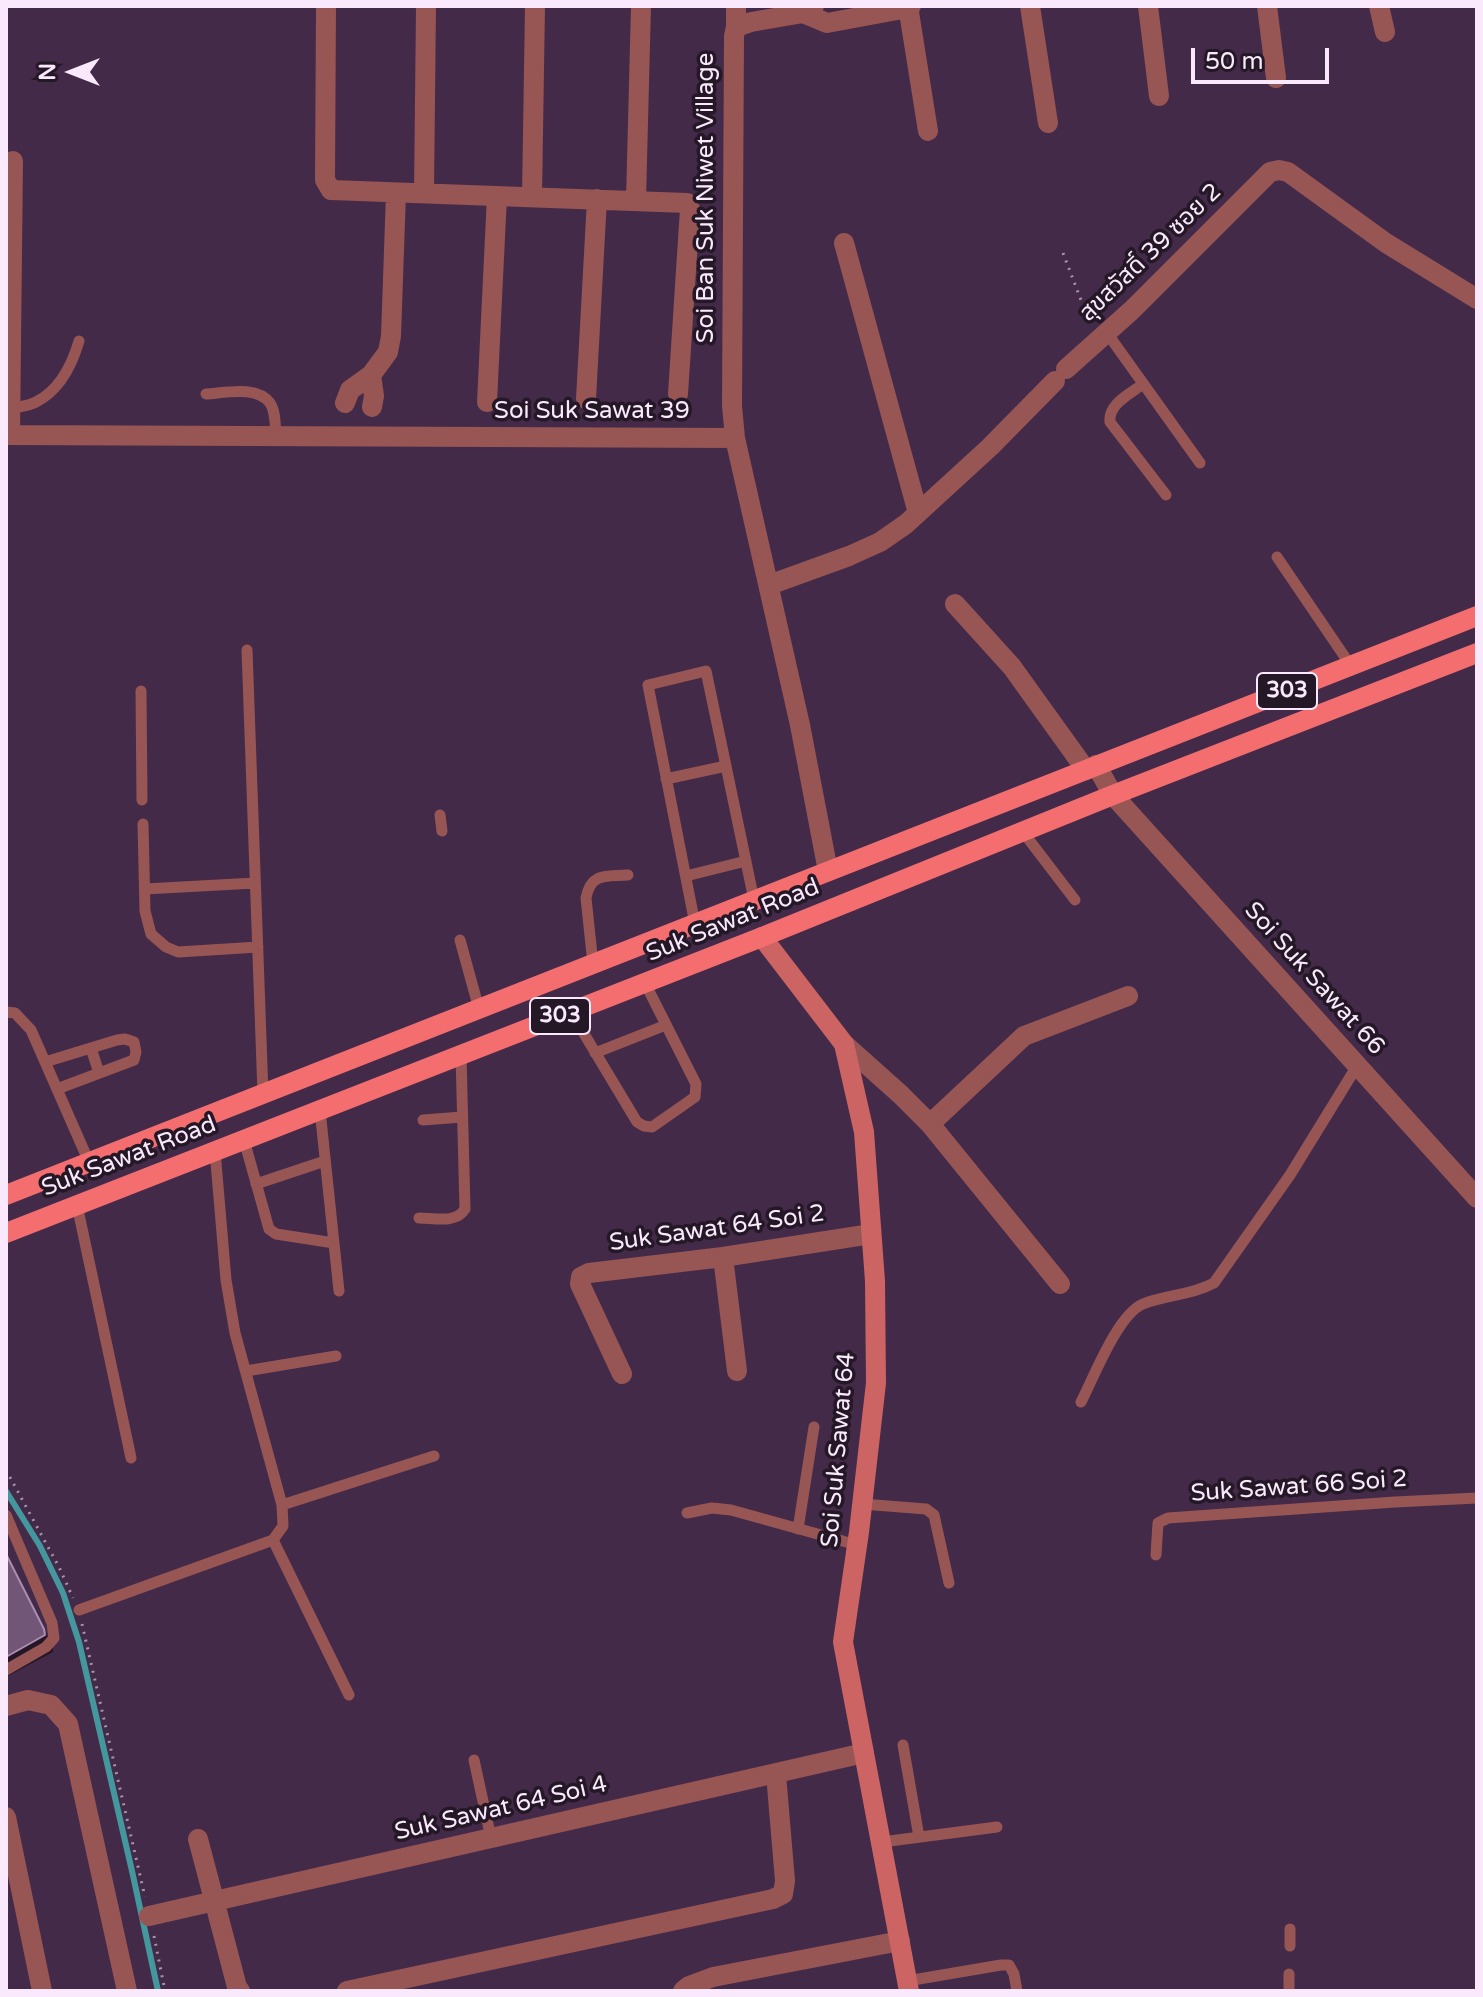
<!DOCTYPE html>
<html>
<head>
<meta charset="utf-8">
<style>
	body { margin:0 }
	#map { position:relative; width:1483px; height:1997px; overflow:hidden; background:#442a49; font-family:"Varela Round",sans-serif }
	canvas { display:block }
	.frame { position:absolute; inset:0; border:8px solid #fae9fc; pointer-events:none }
	.north { position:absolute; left:32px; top:32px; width:80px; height:80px; -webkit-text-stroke:6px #241826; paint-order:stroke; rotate:270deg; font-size:22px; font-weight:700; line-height:32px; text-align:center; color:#fae9fc }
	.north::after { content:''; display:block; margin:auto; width:28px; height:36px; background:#fae9fc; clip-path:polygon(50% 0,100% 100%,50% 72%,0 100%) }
	.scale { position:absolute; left:1191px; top:48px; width:138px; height:36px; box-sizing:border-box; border:4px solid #fae9fc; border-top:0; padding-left:10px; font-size:24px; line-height:28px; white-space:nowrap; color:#fae9fc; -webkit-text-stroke:6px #241826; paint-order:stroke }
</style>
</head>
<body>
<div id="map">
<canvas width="1483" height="1997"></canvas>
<div class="frame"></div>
<div class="north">N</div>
<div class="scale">50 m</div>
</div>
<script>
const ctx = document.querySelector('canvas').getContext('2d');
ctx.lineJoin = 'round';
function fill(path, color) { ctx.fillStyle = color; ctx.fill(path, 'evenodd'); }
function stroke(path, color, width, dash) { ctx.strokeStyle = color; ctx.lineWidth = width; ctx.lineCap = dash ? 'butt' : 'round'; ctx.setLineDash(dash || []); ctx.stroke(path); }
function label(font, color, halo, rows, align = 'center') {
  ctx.font = font + ' "Varela Round","Noto Sans Thai",sans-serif'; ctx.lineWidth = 7; ctx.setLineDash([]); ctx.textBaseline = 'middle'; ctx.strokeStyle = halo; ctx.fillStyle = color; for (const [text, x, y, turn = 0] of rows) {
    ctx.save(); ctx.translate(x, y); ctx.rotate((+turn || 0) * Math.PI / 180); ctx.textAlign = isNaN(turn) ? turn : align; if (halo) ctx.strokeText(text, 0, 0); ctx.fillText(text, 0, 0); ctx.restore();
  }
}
const shadow = new Path2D(`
	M6,1556L53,1647V1652L6,1677Z`);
const stream = new Path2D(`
	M6,1491L40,1546L63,1593L79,1642L132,1871L158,1991`);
const building = new Path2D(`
	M6,1554L44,1629L45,1635L6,1657Z`);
const path = new Path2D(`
	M1063,253L1089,321
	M6,1470L59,1567L73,1598
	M82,1624L145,1897
	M154,1936L165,1991`);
const lane = new Path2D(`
	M1107,333L1200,463
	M1143,384C1130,394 1108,404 1110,422L1166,495
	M206,394C224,393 257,385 270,403C276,412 275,426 276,436
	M11,409C18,407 28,406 36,402C60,390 72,365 79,341
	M1277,557L1351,666
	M247,650L263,1094
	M141,691L142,800
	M666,779L726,766L754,900
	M440,815L442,831
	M143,824L145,911L151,934L166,947L178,952L258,947
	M1023,832L1075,900
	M686,876L746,861
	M145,889L255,883
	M695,924L648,685L706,671L726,766
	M460,940L479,1009
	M593,964L586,898C591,872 606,877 628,875
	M6,1012L15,1013L31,1030L89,1162
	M571,1012L637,1122L644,1126L652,1127L695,1097L696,1084L645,983
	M91,1048L99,1073
	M595,1053L666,1025
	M45,1062L117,1040L125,1039L134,1042L136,1052L134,1060L57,1089
	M320,1110L339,1291
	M423,1120L462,1117
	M244,1140L269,1229L276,1234L334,1243
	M215,1151L226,1280L235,1333L282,1505
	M256,1184L325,1161
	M77,1205L131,1458
	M419,1218C434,1218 456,1224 465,1209L461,1055
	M246,1371L336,1356
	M1081,1402C1094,1377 1118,1314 1143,1304C1166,1295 1192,1295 1214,1283L1290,1175L1357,1066
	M862,1504L926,1509L934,1515L949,1583
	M687,1513L712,1508L731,1510L857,1545
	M6,1515L52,1623L54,1638L46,1647L6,1670
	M798,1529L814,1427
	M273,1540L349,1695
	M1156,1555L1158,1523L1168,1518L1395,1502L1477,1498
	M79,1610L273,1540L283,1526L282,1505L434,1456
	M903,1745L919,1837
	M474,1760L491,1838
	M882,1842L997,1827
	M1290,1946V1929
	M907,1981L1001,1965H1009L1014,1974L1017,1991
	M1289,1991V1974`);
const street = new Path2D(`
	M326,6L325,180L331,190L687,203L690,209L678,394
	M736,6V27
	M814,6L803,13L827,23L908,8L911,6
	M908,6L928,131
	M1030,6L1048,123
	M1148,6L1159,96
	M1267,6L1276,78
	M1379,6L1385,32
	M424,193L426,6
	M532,197L535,6
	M636,200L641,6
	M844,243L918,513
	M1066,369L1132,310L1270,172L1279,170L1288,172L1386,243L1477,299
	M371,375L388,352L391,336L396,193
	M586,399L597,199
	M487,402L497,196
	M345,403L350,390L371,375L374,396L372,407
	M6,435L735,438L800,725L828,871
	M10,435L13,161
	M735,438L732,406L734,36L736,27L751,22L803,13
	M769,585L849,556L880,542L906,524L990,447L1055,381
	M955,604L1012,667L1086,770
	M1096,765L1113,795L1477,1198
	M844,1044L901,1095L930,1124L1024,1036L1128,996
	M930,1124L1060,1284
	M723,1257L737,1371
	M622,1374L580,1284L581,1277L589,1273L723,1257L871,1234
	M6,1706L28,1700L51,1705L68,1724L127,1991
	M6,1817L42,1991
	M198,1839L237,1987L240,1991
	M149,1916L864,1753
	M347,1991L773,1899L783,1894L785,1881L776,1774
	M683,1991L689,1986L713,1977L900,1941`);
const secondary = new Path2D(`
	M762,937L844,1044L864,1132L875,1281L876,1383L859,1532L843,1642L909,1991`);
const primary = new Path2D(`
	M6,1195L1477,616
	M6,1233L762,937L1113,795L1477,653`);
const shields = [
	[1287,691,60],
	[560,1016,60]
];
const shieldNames = [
	["303",1287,691],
	["303",560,1016]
];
const streetNames = [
	["Soi Ban Suk Niwet Village",707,198,-90],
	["สุขสวัสดิ์ 39 ซอย 2",1151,253,-44],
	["Soi Suk Sawat 39",592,412],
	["Suk Sawat Road",733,921,-22],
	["Soi Suk Sawat 66",1314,979,48],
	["Suk Sawat Road",129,1157,-21],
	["Suk Sawat 64 Soi 2",717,1229,-8],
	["Soi Suk Sawat 64",839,1450,-85],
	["Suk Sawat 66 Soi 2",1299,1487,-4],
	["Suk Sawat 64 Soi 4",501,1809,-13]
];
fill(shadow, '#0007');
stroke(stream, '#44979d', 6);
fill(building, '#725677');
stroke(building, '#ac8db1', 2);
stroke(path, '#a792aa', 3, [2, 6]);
stroke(lane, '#975554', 11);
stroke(street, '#975554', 20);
stroke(secondary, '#cc6464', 20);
stroke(primary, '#f46e70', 20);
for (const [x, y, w] of shields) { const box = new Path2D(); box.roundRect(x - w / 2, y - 18, w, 36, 6); ctx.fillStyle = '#241826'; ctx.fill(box); stroke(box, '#fae9fc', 2); }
label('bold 22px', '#fae9fc', null, shieldNames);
label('24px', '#fae9fc', '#241826', streetNames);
</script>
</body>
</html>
